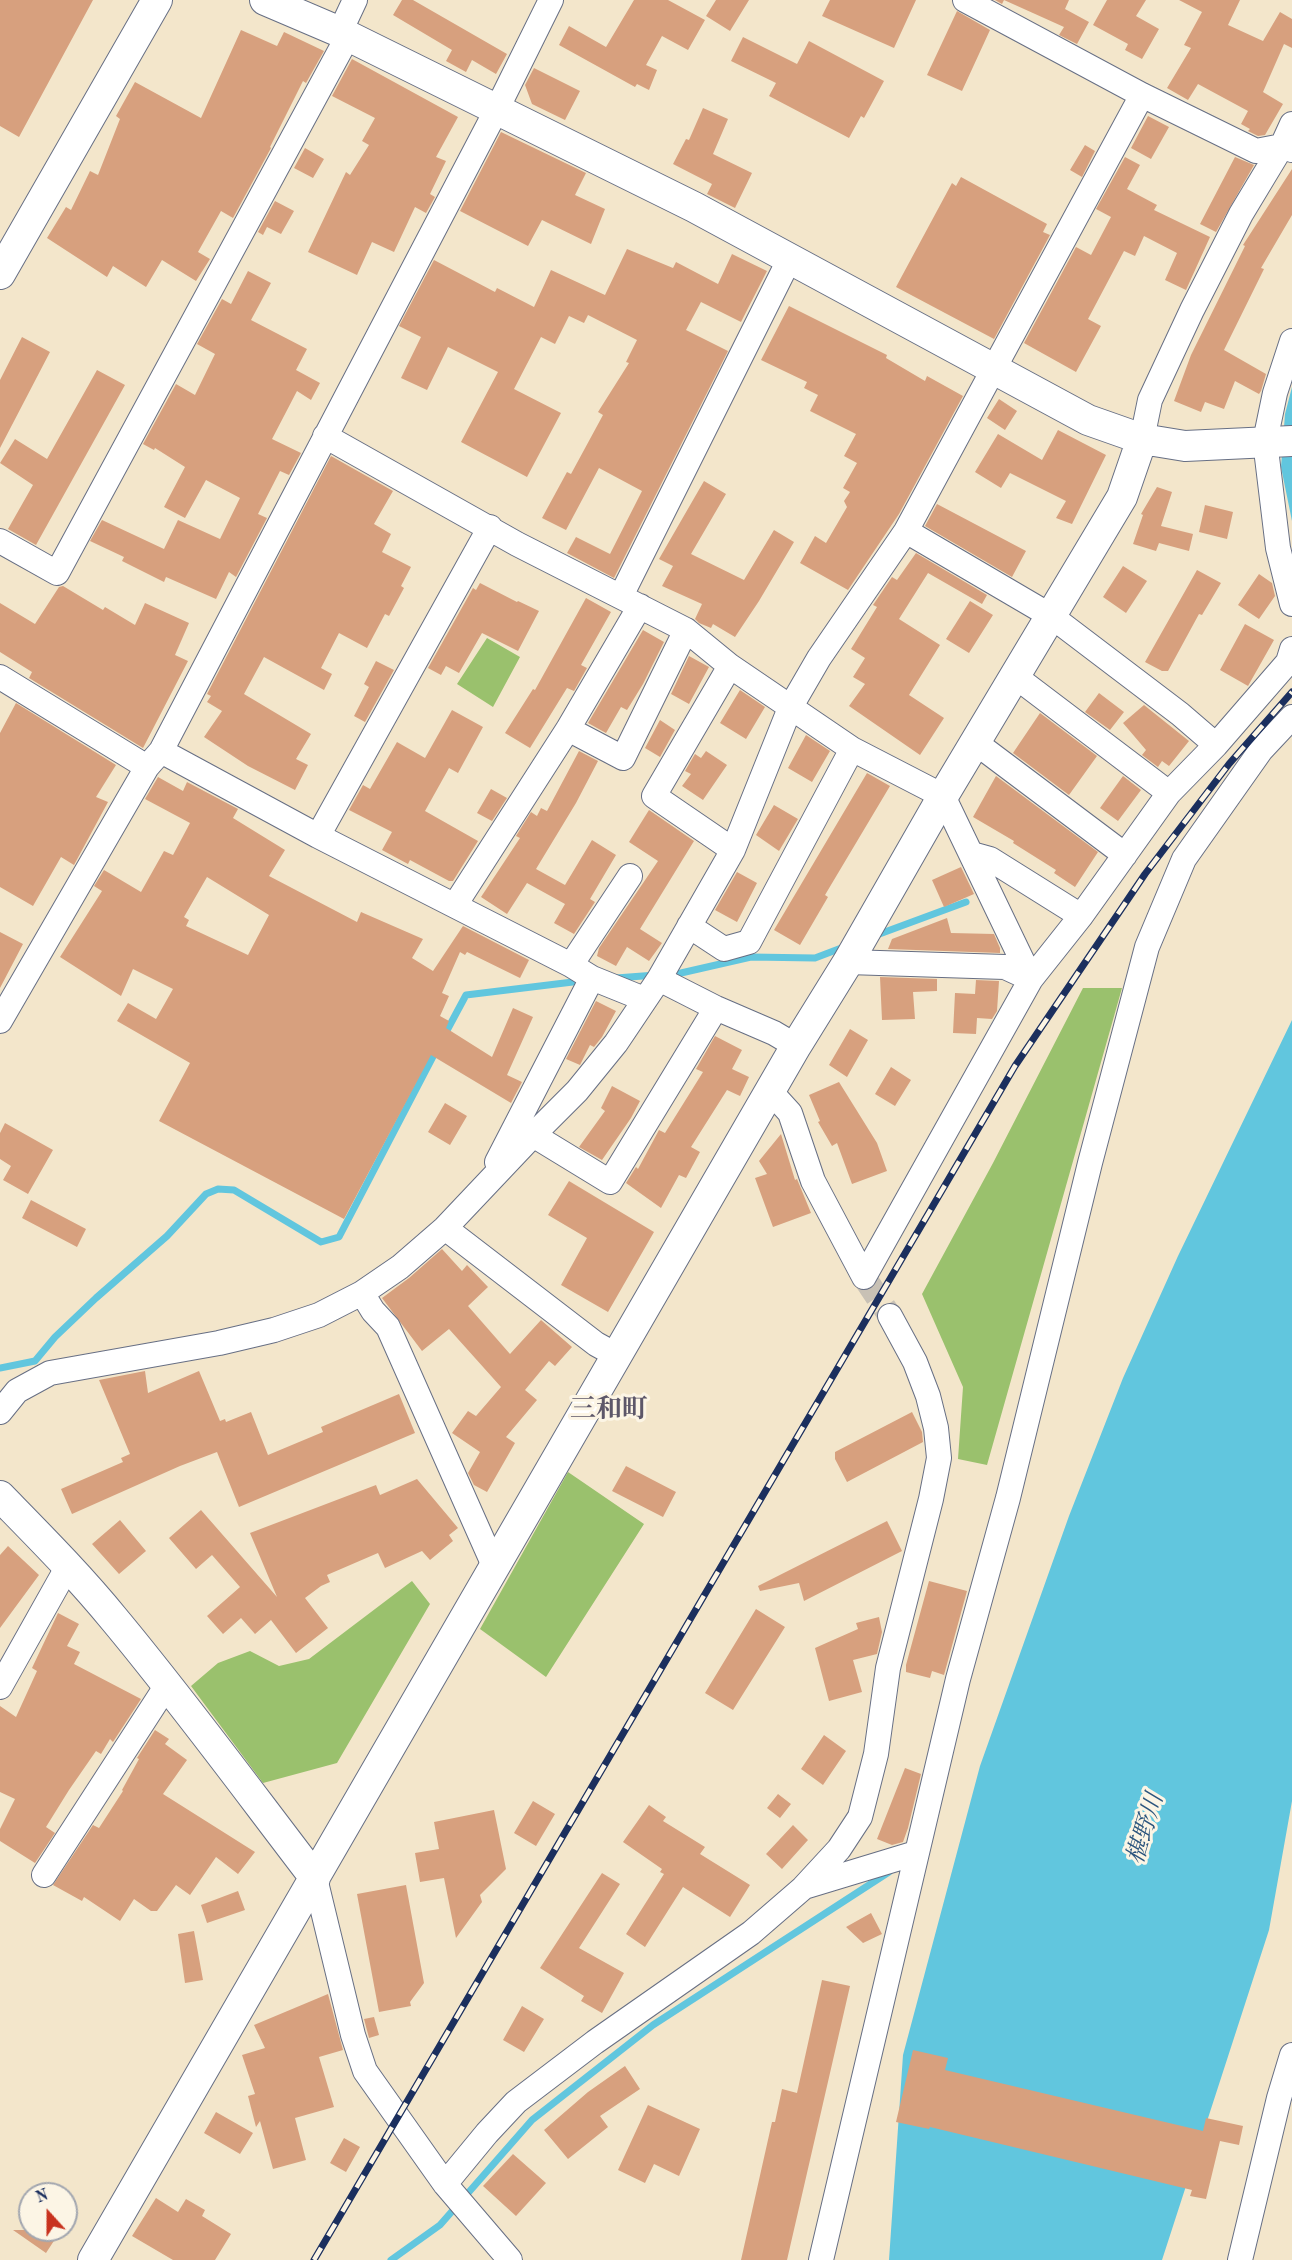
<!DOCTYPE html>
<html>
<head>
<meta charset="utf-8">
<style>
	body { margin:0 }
	#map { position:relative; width:1292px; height:2260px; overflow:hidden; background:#f3e6cb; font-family:"Old Standard TT",serif }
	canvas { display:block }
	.north { position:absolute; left:18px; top:2182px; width:60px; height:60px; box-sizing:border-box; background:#fcf5e5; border:2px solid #a2a6af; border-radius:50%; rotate:339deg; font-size:16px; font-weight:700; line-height:24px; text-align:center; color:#1b2f5e }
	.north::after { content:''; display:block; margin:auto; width:21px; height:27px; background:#c8321e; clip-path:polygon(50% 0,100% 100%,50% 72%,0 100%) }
</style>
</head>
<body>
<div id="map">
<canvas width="1292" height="2260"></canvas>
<div class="north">N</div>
</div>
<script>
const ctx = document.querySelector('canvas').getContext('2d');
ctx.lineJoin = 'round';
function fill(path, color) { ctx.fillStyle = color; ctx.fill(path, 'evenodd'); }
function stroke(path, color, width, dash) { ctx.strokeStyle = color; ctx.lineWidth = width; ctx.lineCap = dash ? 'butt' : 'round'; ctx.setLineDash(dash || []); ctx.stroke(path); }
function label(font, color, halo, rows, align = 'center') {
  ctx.font = font + ' "Old Standard TT","Noto Serif JP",serif'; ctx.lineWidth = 6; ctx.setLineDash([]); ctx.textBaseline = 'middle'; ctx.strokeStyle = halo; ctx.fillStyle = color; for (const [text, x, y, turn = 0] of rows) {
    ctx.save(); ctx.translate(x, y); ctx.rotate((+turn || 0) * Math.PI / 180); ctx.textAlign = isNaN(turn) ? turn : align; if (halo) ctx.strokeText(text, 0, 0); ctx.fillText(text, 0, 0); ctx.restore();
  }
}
const green = new Path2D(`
	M487,638L520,657L493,707L457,684Z
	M1083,988H1122L987,1465L958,1459L963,1387L922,1294L993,1163Z
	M568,1472L644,1524L546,1677L480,1629Z
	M412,1581L430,1604L337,1763L263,1783L191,1686L218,1663L250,1651L279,1666L309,1659Z`);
const water = new Path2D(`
	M1292,387V521L1281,467L1285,414Z
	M1292,1020V1801L1269,1930L1162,2260H889L903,2055L980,1766L1069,1516L1123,1378L1178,1256Z`);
const stream = new Path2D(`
	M874,936L966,902
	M667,974L681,973L751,957L815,958L844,947
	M616,978L656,975
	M444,1036L466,995L581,981
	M0,1368L35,1361L55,1337L96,1298L167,1236L206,1194L218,1189L234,1190L321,1242L339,1237L437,1049
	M391,2260L440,2225L532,2120L653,2025L889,1872`);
const building = new Path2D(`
	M0,0H93L19,137L0,126Z
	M402,0H413L507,54L496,74L472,60L466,72L446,61L452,50L393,15Z
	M634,0H668L705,20L688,50L662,36L646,65L657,70L649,90L637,84L635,87L559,45L569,26L606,47Z
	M716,0H749L730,31L706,16Z
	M830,0H916L894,48L822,16Z
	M995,0H1069L1065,9L1089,22L1077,44L1059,35L1064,27L1004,0L1002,4Z
	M1107,0H1146L1136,16L1159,29L1142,59L1125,50L1128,44L1093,25Z
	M1179,0H1240L1228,25L1263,41L1280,12L1292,19V48L1284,44L1263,92L1283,104L1265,135L1258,136L1248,131L1250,129L1241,124L1248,111L1198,84L1188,100L1167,88L1191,48L1184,45L1202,12Z
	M957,11L990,30L962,91L927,75Z
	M241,30L277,46L284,32L324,51L306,83L303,81L270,147L271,148L233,218L221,211L198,252L210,259L196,281L162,260L146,287L113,266L107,277L47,238L66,207L71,210L90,171L98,175L120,119L116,116L135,82L201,118Z
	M743,37L797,64L809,41L884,81L864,118L861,116L849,138L769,96L776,83L731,61Z
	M352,59L458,117L436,157L446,161L430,194L435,197L426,213L415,207L394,252L372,242L357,275L308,252L346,172L350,175L369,145L362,141L375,118L332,96Z
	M534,68L580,91L565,120L532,104L525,85Z
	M703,108L728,119L713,154L752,173L735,208L707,194L712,184L673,164L686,139L689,140Z
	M1148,116L1169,127L1151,159L1131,148Z
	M501,132L586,173L575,195L605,209L591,244L542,220L528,246L460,211Z
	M1085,145L1095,151L1082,177L1070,170Z
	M305,148L324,159L313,178L294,168Z
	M1125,157L1140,165L1127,189L1157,205L1154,210L1210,237L1186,290L1165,280L1177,253L1144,236L1135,256L1124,251L1088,319L1101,326L1076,372L1024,343L1076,247L1091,255L1111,217L1096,209Z
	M1235,157L1254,165L1216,232L1200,224Z
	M1292,169V215L1261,268L1264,269L1224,350L1266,374L1261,391L1259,394L1235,381L1224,409L1205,402L1201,412L1174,401L1191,355L1245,246L1243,245Z
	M961,177L1047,224L1043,232L1050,235L994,339L896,287L952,183L956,186Z
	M275,201L294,211L281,234L267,227L263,235L258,232Z
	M627,249L673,268L676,262L718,284L732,254L767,271L741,322L701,302L686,330L728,351L614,578L567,553L576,537L610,554L642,491L599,468L566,530L542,518L567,472L571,474L603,415L598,412L629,363L626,362L637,340L588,315L584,323L569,316L555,344L541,337L514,389L561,413L527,477L461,442L498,372L448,347L427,390L401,378L421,337L399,326L434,260L495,292L497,288L534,307L551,270L605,295Z
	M248,271L271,283L251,320L307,349L296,370L320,383L311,400L297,391L272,439L301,453L289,475L280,471L258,514L267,518L236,577L229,572L216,599L166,577L164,582L122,561L124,557L90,541L102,520L164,549L178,520L220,539L240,498L206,480L185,518L164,507L185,467L155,448L154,450L143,444L176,384L195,395L215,354L197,344L222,299L231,304Z
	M789,306L887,355L886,358L925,381L927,376L963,396L899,514L848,590L800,563L815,536L826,543L847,507L844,501L850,492L843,488L857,463L844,456L856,434L810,411L818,395L804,388L807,382L761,360Z
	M22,337L50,352L0,448V380Z
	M97,370L125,385L36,545L8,529L33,485L0,463L15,439L47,459Z
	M999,399L1017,411L1005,430L987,418Z
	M1058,430L1106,455L1072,524L1056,518L1066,501L1010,473L1001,488L975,472L998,434L1042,460Z
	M331,456L393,491L374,524L391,534L382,552L411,567L401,586L404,588L389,616L385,614L367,648L339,633L321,668L332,674L324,690L264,657L244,694L311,734L296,759L308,765L295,790L248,766L204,737L222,711L207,702L211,696L207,694Z
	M704,481L726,494L691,554L744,580L774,530L794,542L759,601L735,637L713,624L711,628L699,623L695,619L702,604L662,586L673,566L659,559Z
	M1157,487L1172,492L1161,526L1193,534L1189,551L1159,543L1156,551L1133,544L1143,515L1141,514Z
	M937,504L1026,551L1012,577L925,526Z
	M1205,505L1233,512L1227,539L1199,532Z
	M916,553L987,595L982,604L928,573L899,619L940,645L909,695L944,718L920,755L849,706L865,684L853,677L865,658L851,649L877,607L873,605L892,577L897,580Z
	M1123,566L1147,581L1126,613L1103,597Z
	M1197,570L1221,583L1202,615L1199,614L1168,671H1162L1145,662Z
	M1259,574L1272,583L1275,596L1259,619L1238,605Z
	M480,583L517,602L518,601L539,611L518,651L482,633L459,673L446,666L441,675L428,668L473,588L476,590Z
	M63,586L103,610L105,607L135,625L145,603L189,623L175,655L188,661L143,748L29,678L32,672L0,652V603L35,624L59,587Z
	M586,598L611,612L581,665L587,668L574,691L567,688L530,748L505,733L533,689L535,690Z
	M970,601L993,615L969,653L946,639Z
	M1245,624L1274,640L1248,686L1220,670Z
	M643,630L664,642L643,684L627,710L621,707L606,733L588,723Z
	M689,656L709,667L689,704L671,694Z
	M376,661L394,670L365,722L354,716L369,687L364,684Z
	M740,690L765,707L746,739L720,723Z
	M1099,693L1124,712L1110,730L1085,712Z
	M16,703L116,765L96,797L108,802L74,865L61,857L33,906L0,887V733Z
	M1144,705L1189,741L1169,766L1162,761L1158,767L1142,755L1146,750L1123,723Z
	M452,710L483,727L458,773L449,768L425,811L478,841L453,881H449L410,860L408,864L382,850L392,832L349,810L363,785L370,789L397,742L425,758Z
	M1040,713L1097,756L1069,795L1013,753Z
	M660,720L675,730L660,757L645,748Z
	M806,735L830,751L812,782L788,768Z
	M579,751L598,761L576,803L536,869L565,885L592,840L616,855L590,899L595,902L574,934L554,923L565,904L527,883L507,914L481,897L520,838L516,836L531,812L537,816L541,808L547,811Z
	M706,751L727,765L703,800L682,786L691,774L685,771L695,754L701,758Z
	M867,773L890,786L825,895L828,897L800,945L774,930Z
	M996,776L1098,852L1075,887L1054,873L1056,870L1013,843L1014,841L973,817Z
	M1123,776L1141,790L1118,821L1100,808Z
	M158,777L183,791L187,782L238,809L233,818L285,850L269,876L357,922L361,912L423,939L412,958L433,971L463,926L529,960L520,978L467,952L465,955L460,952L442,993L449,996L440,1016L449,1021L446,1028L492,1057L513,1008L533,1017L507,1075L522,1082L511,1103L431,1055L344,1219L159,1121L190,1063L117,1021L128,1003L156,1019L173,989L133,969L121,996L60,957L102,891L94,886L104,870L141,892L164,851L173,855L190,823L145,799ZM207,877L269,915L248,955L186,926L189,920L184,917Z
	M491,789L507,798L492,821L477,813Z
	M774,805L798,819L779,851L756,835Z
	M649,810L694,841L640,929L662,943L649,961L627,947L616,966L597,956L599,948L658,861L629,842Z
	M961,867L974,894L944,907L932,880Z
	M737,872L757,883L737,922L715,910Z
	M947,918L951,933L994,934L1000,948V953L888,949L892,939Z
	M0,932L23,944L0,988Z
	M880,977L937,979V991L913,992L915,1019L882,1020Z
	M976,980L999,981L997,1011L992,1019L977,1018L976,1034L953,1033L955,993L975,994Z
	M596,1001L616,1011L602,1037L594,1047L590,1045L580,1065L566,1059Z
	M850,1029L868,1040L847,1077L829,1065Z
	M715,1036L742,1050L732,1069L749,1077L740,1096L727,1090L691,1147L700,1152L686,1178L679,1175L661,1208L626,1183L636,1167L638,1169L659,1130L665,1133L703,1072L696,1069Z
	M891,1067L911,1080L895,1106L875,1094Z
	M839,1082L877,1143L887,1171L852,1184L837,1143L832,1146L818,1122L820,1121L809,1095Z
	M612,1086L640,1101L631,1118L602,1160L579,1147L605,1111L601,1108Z
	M445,1103L467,1116L450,1145L428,1132Z
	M5,1123L53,1150L28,1194L3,1180L11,1166L0,1159V1133Z
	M781,1134L795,1180L797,1179L811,1213L773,1227L755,1178L767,1174L759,1161Z
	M569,1181L654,1232L608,1312L561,1285L587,1238L548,1215Z
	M31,1200L86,1229L77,1247L22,1218Z
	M442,1249L462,1271L467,1265L488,1287L468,1306L510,1354L541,1320L572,1347L555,1366L549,1361L525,1390L537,1400L506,1437L515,1443L487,1492L474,1485L468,1473L480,1452L452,1433L468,1411L476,1416L501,1387L449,1329L422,1351L382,1298L409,1278Z
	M145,1371L148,1393L199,1371L220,1421L225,1419L226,1422L251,1412L268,1455L323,1432L321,1427L399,1394L415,1433L239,1507L217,1452L180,1466L72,1514L61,1489L123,1462L121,1458L130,1454L99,1380Z
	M912,1412L922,1432L923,1442L847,1482L835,1459V1452Z
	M626,1466L676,1492L663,1517L612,1491Z
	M417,1479L458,1528L449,1535L453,1541L430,1560L422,1551L385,1568L378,1553L327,1575L330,1582L321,1586L305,1598L328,1628L296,1653L271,1620L255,1634L241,1618L223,1634L207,1616L240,1587L212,1555L196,1569L169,1538L201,1510L277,1597L250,1533L376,1485L380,1495Z
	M120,1520L146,1551L119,1574L92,1544Z
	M887,1521L902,1551L804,1601L799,1583L760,1591L758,1586Z
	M8,1546L39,1575L0,1628V1555Z
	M929,1581L967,1591L944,1675L932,1671L930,1678L906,1672V1665Z
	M756,1609L785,1627L733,1710L705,1693Z
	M58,1613L79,1624L67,1646L80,1652L74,1664L141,1699L113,1742L110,1739L101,1754L96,1751L69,1790L46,1827L55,1833L35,1863L0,1841V1829L15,1799L0,1792V1706L16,1717L37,1671L32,1668Z
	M879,1617L882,1632L877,1654L853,1660L862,1692L829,1701L815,1648L858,1629L856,1623Z
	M155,1730L169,1739L165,1744L187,1760L163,1794L255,1852L238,1874L216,1857L190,1895L176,1885L157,1911H151L134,1899L120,1921L84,1897L82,1901L53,1885L93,1825L99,1828L123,1791L122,1790L139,1759L137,1758Z
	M824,1735L846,1751L823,1785L801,1769Z
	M905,1768L921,1774L908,1828L903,1842L892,1845L877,1839Z
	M778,1794L791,1804L780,1818L767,1808Z
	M533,1801L555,1814L536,1846L514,1833Z
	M649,1805L666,1817L663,1821L705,1847L700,1854L750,1885L730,1917L683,1887L645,1947L626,1934L664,1874L660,1872L662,1869L623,1842Z
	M494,1810L506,1869L480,1895L482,1902L456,1938L444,1878L420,1882L415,1853L439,1849L434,1822Z
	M793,1825L808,1840L782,1869L766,1854Z
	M602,1873L620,1884L579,1948L624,1973L602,2013L581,2001L584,1996L540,1968Z
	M406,1885L424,1983L410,2002L411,2006L379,2012L357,1894Z
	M238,1891L245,1910L207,1923L201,1905Z
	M871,1913L882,1934L863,1943L846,1927Z
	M194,1931L203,1980L185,1983L178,1934Z
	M822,1980L850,1986L787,2260H741L772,2122H775L782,2089L797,2093Z
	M328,1994L343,2050L319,2057L334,2107L295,2118L306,2160L273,2169L260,2121L256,2127L248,2096L255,2094L242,2055L265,2048L254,2025Z
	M522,2006L544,2019L524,2052L503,2040Z
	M374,2017L379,2035L369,2038L364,2019Z
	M913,2050L948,2058L945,2070L1203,2131L1206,2118L1243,2126L1239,2145L1220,2141L1206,2199L1190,2196L1192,2190L930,2127L929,2129L896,2122Z
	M625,2066L640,2089L600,2116L608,2127L568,2159L544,2130L588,2092Z
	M648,2105L700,2129L679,2176L654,2164L645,2183L618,2170Z
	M216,2112L253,2133L240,2154L204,2133Z
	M344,2138L360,2147L346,2172L330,2163Z
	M513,2154L546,2183L516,2216L483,2186Z
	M156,2198L178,2212L186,2199L205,2210L202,2216L231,2234L215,2260H173L132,2236Z
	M13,2230H61L46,2253Z`);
const minorTunnel = new Path2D(`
	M864,1277L890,1316`);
const minor = new Path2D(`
	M965,0L1142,95L1256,151L1282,146L1292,150
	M340,32L355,0
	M1292,341L1275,393L1265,441L1278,548L1292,604
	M325,436L517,544L686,630L730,666L852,749L943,796L1031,979L864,1277
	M1142,439L1150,400L1192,310L1241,214L1282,146L1292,124
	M906,531L1051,616L1180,714L1216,745
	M0,541L57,573L348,36
	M621,596L790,258
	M730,666L654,796L733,850
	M0,677L147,767
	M1016,677L1169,793
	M568,729L623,758L686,630
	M976,743L1125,855
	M161,751L318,836L571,965L592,978L644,999
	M318,836L490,527
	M972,854L990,859L1081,916
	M455,905L568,729L640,606
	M689,926L724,949L749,942L852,749
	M848,962L1005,967L1031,979L1081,916L1169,793L1216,745L1288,662L1292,649
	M571,965L630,876
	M659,979L716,1008L774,1033L796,1046
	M0,1021L147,767L161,751L497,109L551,0
	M770,1091L790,1113L813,1181L864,1277
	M533,1135L610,1182L716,1008
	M497,1162L592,978
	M445,1228L596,1344L616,1355
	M362,1293L373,1311L388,1327L495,1568
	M0,1412L17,1391L50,1373L219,1343L274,1330L319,1315L362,1293L400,1267L445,1228L533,1135L577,1091L616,1043L659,979L733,850L790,708L819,658L906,531L1142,95
	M0,1687L68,1566
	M44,1875L167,1685
	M315,1878L353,2035L365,2071L445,2184L510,2260
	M804,1887L916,1853
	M445,2184L487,2133L516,2102L595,2042L751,1933L803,1888L839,1849L860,1817L876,1754L888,1668L931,1499L939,1458L936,1428L928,1396L915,1362L890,1316
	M821,2260L958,1679L1008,1498L1090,1163L1147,947L1184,859L1261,750L1292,717
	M1240,2260L1279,2098L1292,2055`);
const tertiary = new Path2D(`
	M265,0L340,32L694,207L1088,420L1142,439L1185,446L1292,441
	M0,274L157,0
	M0,1496C39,1536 79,1576 114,1619C184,1703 249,1792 315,1878
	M93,2260L796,1046L848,962L943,796L1122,497L1142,439`);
const rail = new Path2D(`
	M314,2260L1015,1066L1145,874L1229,764L1292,692`);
const waterNames = [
	["椹野川",1146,1829,-73]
];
const quarterNames = [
	["三和町",609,1410]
];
fill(green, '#9ac16d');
fill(water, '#61c6de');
stroke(stream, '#61c6de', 7);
fill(building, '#d7a07e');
stroke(minorTunnel, '#c8c1b5', 24, [24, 12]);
stroke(minor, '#676f84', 26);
stroke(tertiary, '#676f84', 32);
stroke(minor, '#fff', 24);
stroke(tertiary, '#fff', 30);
stroke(rail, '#1b2f5e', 7);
stroke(rail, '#fcf5e5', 4.5, [14]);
label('italic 24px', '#2c557e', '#fcf5e5', waterNames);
label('bold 26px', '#5d5769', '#fcf5e5', quarterNames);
</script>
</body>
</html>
